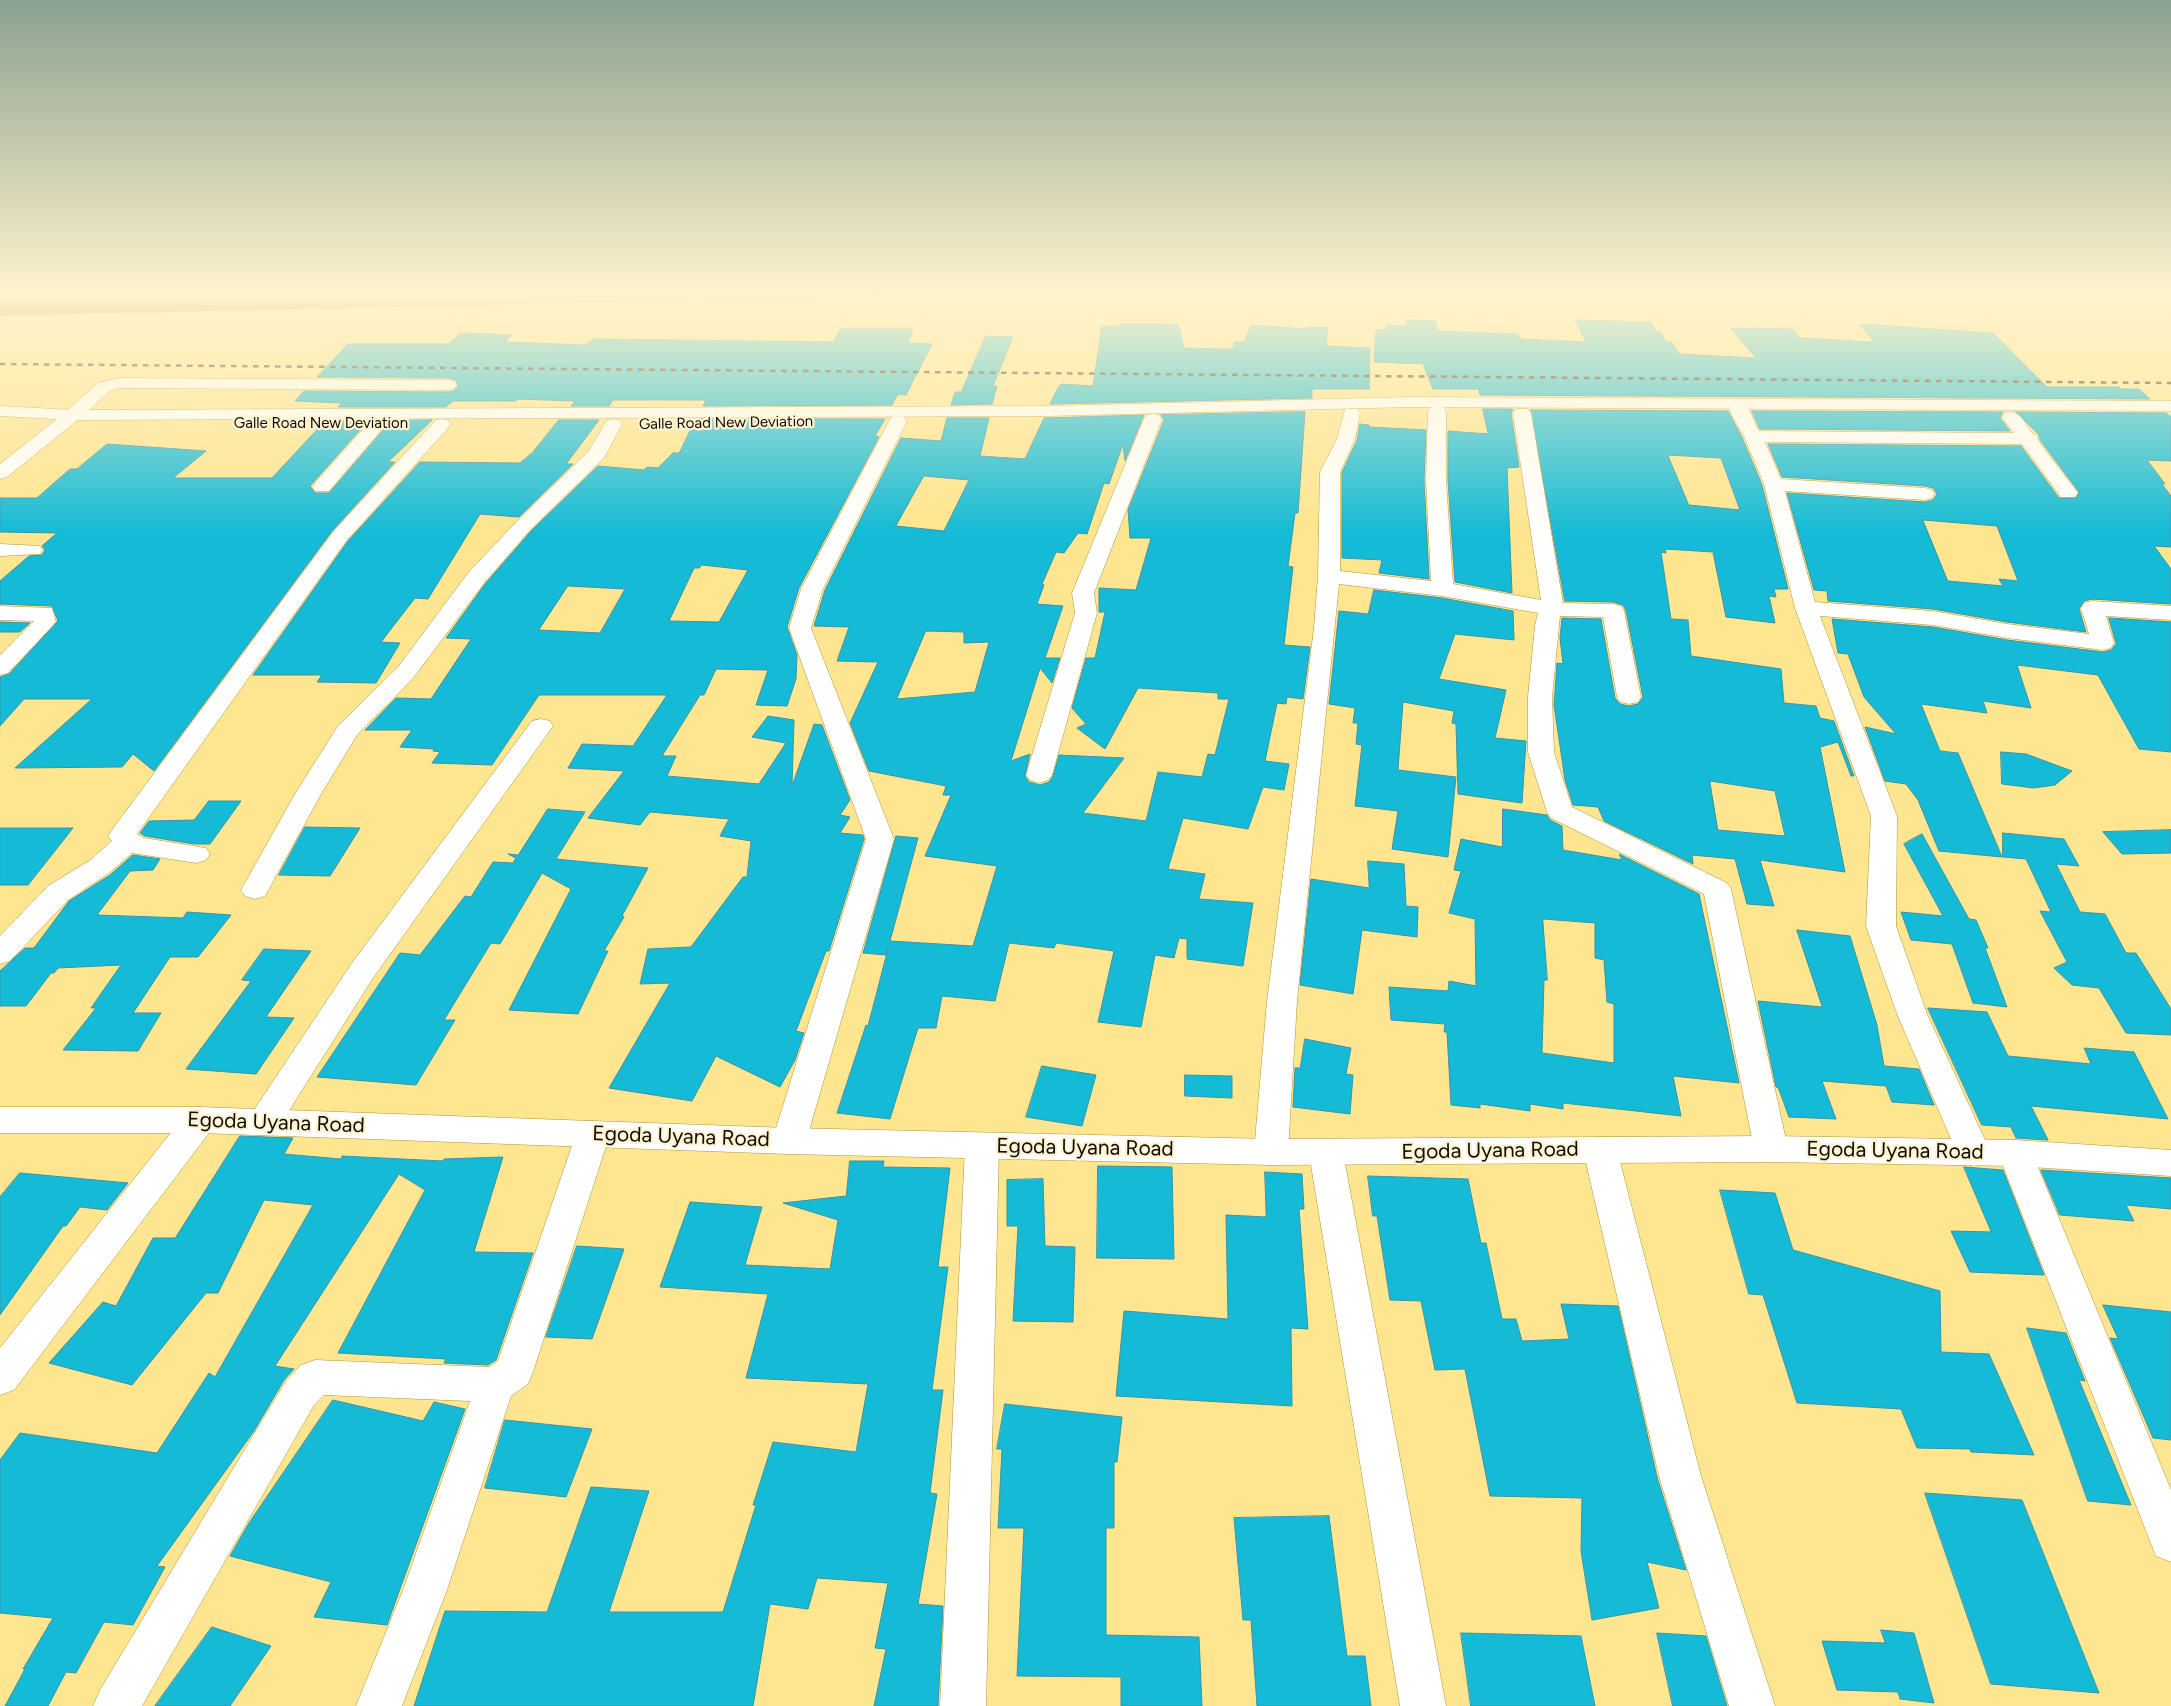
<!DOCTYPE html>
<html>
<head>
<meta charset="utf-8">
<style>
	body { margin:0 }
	canvas { display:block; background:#fee58f }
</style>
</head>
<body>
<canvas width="2171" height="1706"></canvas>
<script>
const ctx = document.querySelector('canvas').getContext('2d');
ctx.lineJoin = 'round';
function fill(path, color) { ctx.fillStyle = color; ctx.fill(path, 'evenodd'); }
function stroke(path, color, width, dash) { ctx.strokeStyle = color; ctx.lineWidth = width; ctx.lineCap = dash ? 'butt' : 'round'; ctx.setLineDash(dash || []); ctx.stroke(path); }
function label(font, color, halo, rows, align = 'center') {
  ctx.font = font + ' Figtree,sans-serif'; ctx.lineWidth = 4.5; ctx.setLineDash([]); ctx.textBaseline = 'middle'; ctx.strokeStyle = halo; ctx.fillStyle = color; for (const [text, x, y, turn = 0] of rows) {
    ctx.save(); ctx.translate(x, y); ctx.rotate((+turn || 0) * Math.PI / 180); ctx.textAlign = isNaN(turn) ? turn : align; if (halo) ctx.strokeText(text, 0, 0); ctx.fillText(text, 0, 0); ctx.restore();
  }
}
const water = new Path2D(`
	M0,293H1006L0,316Z`);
const building = new Path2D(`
	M1406,320L1436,321L1437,331L1518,334L1520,339L1586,342L1575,320L1651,322L1656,332H1661L1666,342H1671L1679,354L1756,358L1731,328L1792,329L1800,338L1874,342L1860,324L1993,333L2047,387H2119L2121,389H2139L2150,399L1480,395L1479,389H1433L1423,364L1374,362L1376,330H1386V325L1407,326Z
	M1120,324H1178L1184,348L1224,349H1233L1234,342H1244L1251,325L1306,329L1307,327L1328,328L1326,346L1370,348L1369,389H1312V398L1050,404L1059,386L1062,384L1093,386L1102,326L1119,327Z
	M841,329H913L908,343L932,344L906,395L898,394L892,405L703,406L706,400H613L609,406H571L575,401L518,399L516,401H453L446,407H338L342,403L295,401L304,391L448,392L454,391L458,386L456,380L448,378L317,377L348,344H449L460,333L511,335L505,342L585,345L594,339L833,342Z
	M986,336L1013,337L993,386H997L992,404L951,405L955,392H961Z
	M1483,409H1513L1511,413L1519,467L1507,468L1512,593L1455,582L1448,480V431L1488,434Z
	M1531,410L1728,411L1742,437L1762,485L1788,589H1774L1776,597L1769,596L1775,623L1726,617L1713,552L1665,549L1666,553L1661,552L1671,619L1688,620L1691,656L1781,669L1784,703L1816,706L1820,718L1834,721L1854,776H1851L1838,742L1820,747L1845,872L1760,860L1774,906L1747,904L1735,859L1692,855L1693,864L1604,821L1598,807L1573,805L1565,780L1554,705L1557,663L1563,664L1560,638L1562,618L1601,619L1615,698L1620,704L1629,706L1638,704L1643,697L1626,611L1623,605L1613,602L1565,601ZM1668,455L1721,458L1740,510L1689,505ZM1710,781L1775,791L1785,836L1718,830Z
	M1752,411L2003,412L2000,418L2010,431L1760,429Z
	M1305,412L1298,513H1295L1288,566L1293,567L1284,645L1310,647L1303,699L1287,697L1286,704L1277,703L1265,761L1289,764L1284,790L1263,787L1248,829L1183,818L1168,869L1205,874L1199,899L1253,903L1243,966L1187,959V939L1179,938L1174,958L1155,955L1141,1027L1098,1022L1114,951L1056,943L1054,948L1009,943L995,1001L942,996L936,1028H918L890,1119L837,1113L866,1025L868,1026L888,949L886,955L863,953L896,836L918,838L890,941L973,946L997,866L925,856L951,795H943L946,786L869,771L850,723L878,662L837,661L849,627L814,626L825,590L901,438L941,441L947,418H989L980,456L1025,459L1044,418L1144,415L1125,461L1123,444L1109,484L1104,483L1087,534L1078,533L1064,553L1056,552L1042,584L1044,585L1037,604L1063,606L1045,658H1060L1052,683L1040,668L1011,761L1030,754L1025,776L1029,782L1040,785L1049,782L1053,776L1059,755L1124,758L1083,813L1146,821L1158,772L1202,777L1208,754L1215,755L1229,699H1218V693L1138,688L1105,749L1077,728L1086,724L1072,708L1086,658H1095L1105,612H1099V588L1136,590L1151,538H1130L1128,510L1164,420L1161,415ZM924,476L969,480L944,531L896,526ZM926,631L964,632V643L989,642L975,692L897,699Z
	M2016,412L2166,413L2171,417V461L2147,460L2165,484L2161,483L2171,496V547L2154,546L2171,569V604L2092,599L2084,601L2079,609L2086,632L2007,622L1933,609L1828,601L1827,591L1814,590L1787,493L1925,502L1933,500L1937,494L1933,488L1925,486L1782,477L1768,444L2021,446L2059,498H2076L2079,492L2040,440L2039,435ZM1923,520L1997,526L2018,581L1999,579L2003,586L1948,581Z
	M696,419H885L875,436L879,437L799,588L787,627L797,655L796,679L787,706L756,705L768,670L716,669L704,695H700L662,756H676L667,776L759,784L786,743L752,737L768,716L794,720L792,786L814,724L822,725L850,800L840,815L850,817L840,833L863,835L864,839L829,951H826L796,1031L804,1033L795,1060L780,1087L716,1056L692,1101L609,1088L670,983L640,984L648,949L691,947L743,877H747L751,841L720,836L729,819L650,812L640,825L588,818L624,771L568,768L582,744L633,746L667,695H539L492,765L432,763L440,752L433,751L434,749L400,747L412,730H365L396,698L431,699L471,639L446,638L485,584L532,530L598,466L644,470L647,467L658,468L673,453H679ZM702,565L748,570L719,622L669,621L694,568H699ZM568,586L625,589L600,633L539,630Z
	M432,420L388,462H395L332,531L154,771L133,754L122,767L15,768L92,699H24L0,726V677L9,674L58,621L52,606L0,604V581L29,556L42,555L45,550L42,546L57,533L0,532V498H37L70,469H77L107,444L206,451L173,478H272L325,421H368L310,486L315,493H329L384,429L388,424L386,421Z
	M559,420H599L566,464H573L519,517L480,514L428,599L415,598L381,642L400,643L376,683L317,682L322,675H253L348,541L420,462L520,463L532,453Z
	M1360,424L1369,425V427L1426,430L1424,480L1429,579L1379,573L1382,560L1342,558V472L1357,440Z
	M1374,590L1442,598L1513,611L1514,640L1455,634L1439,679L1506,690L1495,738L1526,741L1522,803L1458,794L1456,724L1452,723L1454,711L1403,702L1398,770L1456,777L1448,857L1392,849L1398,811L1355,806L1362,745L1356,744L1358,723H1353L1355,708L1329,704L1339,611L1368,614Z
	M2109,618L2171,622V752L2139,749L2098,675L2017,665L2031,708L1983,701L1987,713L1921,704L1940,751L1958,753L2002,857L1939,851L1918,800L1906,784L1885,781L1865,727L1896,734L1864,697L1848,654L1838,653L1832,619L1933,627L2007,640L2103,652L2111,650L2116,644Z
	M0,622L30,623L20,632H0Z
	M2001,752L2026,754L2072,771L2055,785L2034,788L2002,784Z
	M209,801H241L210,844H194L145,836L140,833L149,821L194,820Z
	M548,809L585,812L556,859L648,868L622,916L624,917L604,951H608L578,1014L509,1010L571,889L542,873L500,944L491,943L444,1020H455L416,1085L317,1077L400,953L420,955L465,896L471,897L493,862L513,863L516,858L508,854L518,855Z
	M1503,809L1547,815L1550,820L1562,826L1563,850L1622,860L1619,854L1699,894L1739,1083L1673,1076L1681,1116L1563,1103V1109L1530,1104V1111L1480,1104V1108L1451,1105L1447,1032H1444L1445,1024L1391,1020L1389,987L1448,991L1449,981L1476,986L1475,919L1449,913L1461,871L1454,870L1461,839L1502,847ZM1543,919L1595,923V958L1604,960L1607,1002L1614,1004V1063L1542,1053L1544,980H1547Z
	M305,827L360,828L330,876L279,875Z
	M0,828H73L28,885H0Z
	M2171,830V853L2122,854L2103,832Z
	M2003,833L2064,839L2079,866L2056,864L2080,912L2105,914L2126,953H2136L2171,1009V1035L2126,1033L2099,988L2072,985L2054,968L2067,962L2040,911L2051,912L2026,859L2003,857Z
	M1922,834L1969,919L1976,920L1988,948H1985L2007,1007L1973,1003L1952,944L1911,940L1901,912L1943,916L1904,844Z
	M133,855L160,859L153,870L130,871L97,915L183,918L187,912L231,915L198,957H170L133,1013H161L138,1051L63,1050L96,1008H91L121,965L58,968L54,973H51L26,1006H0V971L25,948H34L69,901L110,875Z
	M1368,861L1404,864L1406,906L1418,907L1417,937L1362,930L1353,994L1300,985L1311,879L1369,888Z
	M1797,930L1850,936L1877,1025L1884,1066L1919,1069L1934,1105L1892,1102L1886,1086L1822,1081L1836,1119L1789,1117L1778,1087H1776L1758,1001L1822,1007Z
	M264,949L311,951L266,1017L294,1018L256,1074L186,1069L251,981L242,980Z
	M1928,1008L1987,1012L2008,1056L2091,1064L2084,1048L2134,1052L2168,1119L2031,1106L2048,1140L2016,1138L2011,1127L1982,1125Z
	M1305,1039L1351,1048L1346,1074L1353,1075L1350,1114L1293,1107L1295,1068H1300Z
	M1042,1066L1096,1075L1082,1126L1026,1117Z
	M1185,1075L1232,1076V1098L1185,1096Z
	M240,1136L293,1138L284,1154L341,1159L342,1156L443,1161L444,1159L503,1157L474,1252L533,1253L496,1360L488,1365L444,1363L446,1359L338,1353L425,1190L399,1174L275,1366L294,1369L292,1371L284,1380L254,1431L157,1566L165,1567L133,1625L104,1622L76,1673L66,1672L48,1706H5L25,1669H23L53,1618L0,1613V1460L20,1433L157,1453L209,1373L215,1377L313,1205L264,1200L218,1293H206L132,1385L49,1363L103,1302L116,1306L153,1238H175Z
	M850,1161H884L883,1167L950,1168L938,1267H948L932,1390H943L930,1493L937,1494L918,1604L943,1606L938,1706H874L886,1649L875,1648L888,1583L817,1578L808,1609L770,1604L753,1706H414L445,1611L547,1612L591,1487L649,1491L609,1612H723L756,1505H753L773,1442L856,1452L868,1384L746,1378L768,1294L660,1287L690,1202L762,1207L745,1265L830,1269L838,1220L783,1203L846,1196Z
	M1098,1166L1172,1167L1174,1259L1097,1258Z
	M1964,1167L2003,1170L2044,1275L1970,1272L1951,1231L1991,1232Z
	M2041,1170L2171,1178V1209L2126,1205L2134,1221L2060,1215Z
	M1265,1172L1302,1174L1304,1209H1299L1308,1329L1291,1328L1292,1406L1116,1396L1124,1311L1228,1319L1226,1215L1266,1217Z
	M20,1173L128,1183L107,1210L80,1207L66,1226H63L0,1315V1197Z
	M1368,1176L1468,1179L1481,1243H1486L1502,1319H1516L1522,1341L1569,1339L1561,1304L1618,1306L1657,1477L1686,1570L1647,1562L1659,1608L1592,1620L1581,1551L1582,1498L1490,1496L1465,1369L1435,1370L1421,1301L1390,1300L1377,1216H1373Z
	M1043,1179L1045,1246L1075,1247L1073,1322L1013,1321L1018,1226H1007V1180Z
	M1720,1190L1775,1193L1793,1250L1940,1291L1941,1352L1989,1354L2034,1455L1971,1452L1970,1449L1917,1448L1901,1409L1797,1403L1763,1295L1749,1294Z
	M577,1246L624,1249L592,1339L546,1337Z
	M2103,1305L2171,1312V1440L2153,1438L2110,1338L2118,1339Z
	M2027,1328L2066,1333L2085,1381L2079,1380L2131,1505L2088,1501Z
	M333,1400L423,1421L434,1402L465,1409L387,1625L314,1617L331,1582L230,1556L249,1523Z
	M1005,1404L1122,1417L1117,1462H1114V1528H1106V1635L1199,1637L1202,1706H1121V1677L1017,1676L1024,1528H998L1002,1449H997Z
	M505,1420L592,1429L566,1497L485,1488Z
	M1925,1493L2022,1500L2099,1693L1991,1684Z
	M1329,1516L1347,1656H1365L1371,1706H1257L1251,1620H1243L1234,1518Z
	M212,1627L271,1646L230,1706H155Z
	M1881,1630L1914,1633L1934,1703L1900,1699L1898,1692L1837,1690L1822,1641L1885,1643Z
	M1461,1633L1581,1636L1595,1706H1471Z
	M1657,1633L1706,1636L1727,1706H1673Z`);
const street = new Path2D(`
	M119,378L448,380L454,381L457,385L454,389L448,390L119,388L110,391L79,419L7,477L0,479V464L67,411L98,383Z
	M1738,400L1744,401C1750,409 1753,421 1759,431L2014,433L2002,417L2005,413C2020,409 2025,424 2033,434L2037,435L2038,441L2078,493L2075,497H2061L2022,444L1765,442L1781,479L1925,488L1932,490L1935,494L1932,498L1925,500L1785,491L1815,602L1933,611L2007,624L2089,634L2081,608L2084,603L2092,601L2171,606V620L2106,616L2114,643L2111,648L2103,650L2007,638L1933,625L1820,616L1897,816L1896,926L1927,1014L1991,1153L1986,1162L1974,1166L1962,1162L1957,1153L1897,1014L1866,926L1871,816L1795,608L1764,484L1744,436L1731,414L1729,405L1732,401Z
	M1437,406L1443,407L1446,411V480L1453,584L1541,600L1513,413L1516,409H1528L1531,413L1563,603L1613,604L1621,606L1624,611L1641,697L1638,702L1629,704L1620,702L1617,697L1603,617L1560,616L1552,697L1554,752L1572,807L1727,883L1731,889L1788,1149L1783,1158L1771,1162L1759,1158L1754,1149L1704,894L1551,818L1547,812L1528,752V697L1535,626L1538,613L1442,596L1339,584L1297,1001L1288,1152L1283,1161L1271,1165L1259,1161L1254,1152L1267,1001L1314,628L1318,576L1320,472L1337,439L1345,409H1357L1360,413L1355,439L1340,472V571L1431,581L1426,480L1428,411L1431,407Z
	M1153,414L1159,415L1162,419L1094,593L1097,613L1052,775L1048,780L1039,783L1030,780L1026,775L1075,613L1072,593L1144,419L1147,415Z
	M898,416L904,417L907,421L823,589L811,628L894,839L806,1141L801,1150L789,1154L777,1150L772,1141L866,839L789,628L801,589L889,421L892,417Z
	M377,419L383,420L386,424L383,428L329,491H315L312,487L315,483L371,420Z
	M442,419L448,420L451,424L448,428L347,540L137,834L144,838L206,848L210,854L206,860L196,863L132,853L109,873L68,900L10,961L0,964V936L48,886L89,861L112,841L108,836L112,830L333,532L436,420Z
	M613,419L619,420L622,424L604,458L531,529L484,583L414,677L357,735L321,794L265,896L255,899L245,896L241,890L295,794L338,726L398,667L468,573L517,521L589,451L607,420Z
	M0,544L40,546L43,550L40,554L0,556Z
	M0,606L52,608L56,622L8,673L0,675V655L34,621L0,620Z
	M541,719L550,721L553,726L373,978L276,1131L264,1135L252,1131L247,1122L252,1113L352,963L532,721Z
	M200,1107L212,1111L217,1120L212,1129L14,1390L0,1395V1348L188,1111Z
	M593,1121L605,1125L610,1134L533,1372L528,1384L511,1396L447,1590L402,1706H356L403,1590L470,1401L324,1395L314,1405L142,1706H93L100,1690L286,1381L301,1365L315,1360L489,1367L498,1361L576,1134L581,1125Z
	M982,1133L994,1137L999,1146L986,1706H940L965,1146L970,1137Z
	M1600,1137L1612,1141L1617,1150L1701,1476L1775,1706H1729L1659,1476L1583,1150L1588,1141Z
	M1326,1140L1338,1144L1343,1153L1446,1706H1400L1309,1153L1314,1144Z
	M2015,1140L2027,1144L2032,1153L2171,1490V1562L2156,1556L2150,1541L1998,1153L2003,1144Z`);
const primary = new Path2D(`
	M1412,397L2171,401V411L1412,407L1047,416L73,420L0,416V406L73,410L1047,406Z
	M0,1107H200L789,1128L1271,1139L1771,1136L2015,1140L2171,1150V1176L2015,1166L1771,1162L1271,1165L789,1154L200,1133H0Z`);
const rail = new Path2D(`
	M0,364L2171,383`);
const farStreetnames = [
	["Galle Road New Deviation",726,423,-1],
	["Galle Road New Deviation",321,424]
];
const nearStreetnames = [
	["Egoda Uyana Road",276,1123,2],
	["Egoda Uyana Road",681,1137,2],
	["Egoda Uyana Road",1085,1148,1],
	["Egoda Uyana Road",1490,1151,-1],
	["Egoda Uyana Road",1895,1151,1]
];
fill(water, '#a1850d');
fill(building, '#15bbd6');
stroke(building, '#3b93a5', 1);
stroke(street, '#ad953f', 1);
stroke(primary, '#ad953f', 1);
fill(street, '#fff');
fill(primary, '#fff');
stroke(rail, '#322913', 2.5, [5.5, 5.5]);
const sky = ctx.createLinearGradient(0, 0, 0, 532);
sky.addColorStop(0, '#8ba190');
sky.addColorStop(0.55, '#fff3cd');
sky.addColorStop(1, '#fff3cd00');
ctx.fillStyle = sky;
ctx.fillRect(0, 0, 2171, 532);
label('15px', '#130c00', '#fdf3d3', farStreetnames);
label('21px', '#130c00', '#fdf3d3', nearStreetnames);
</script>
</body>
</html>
